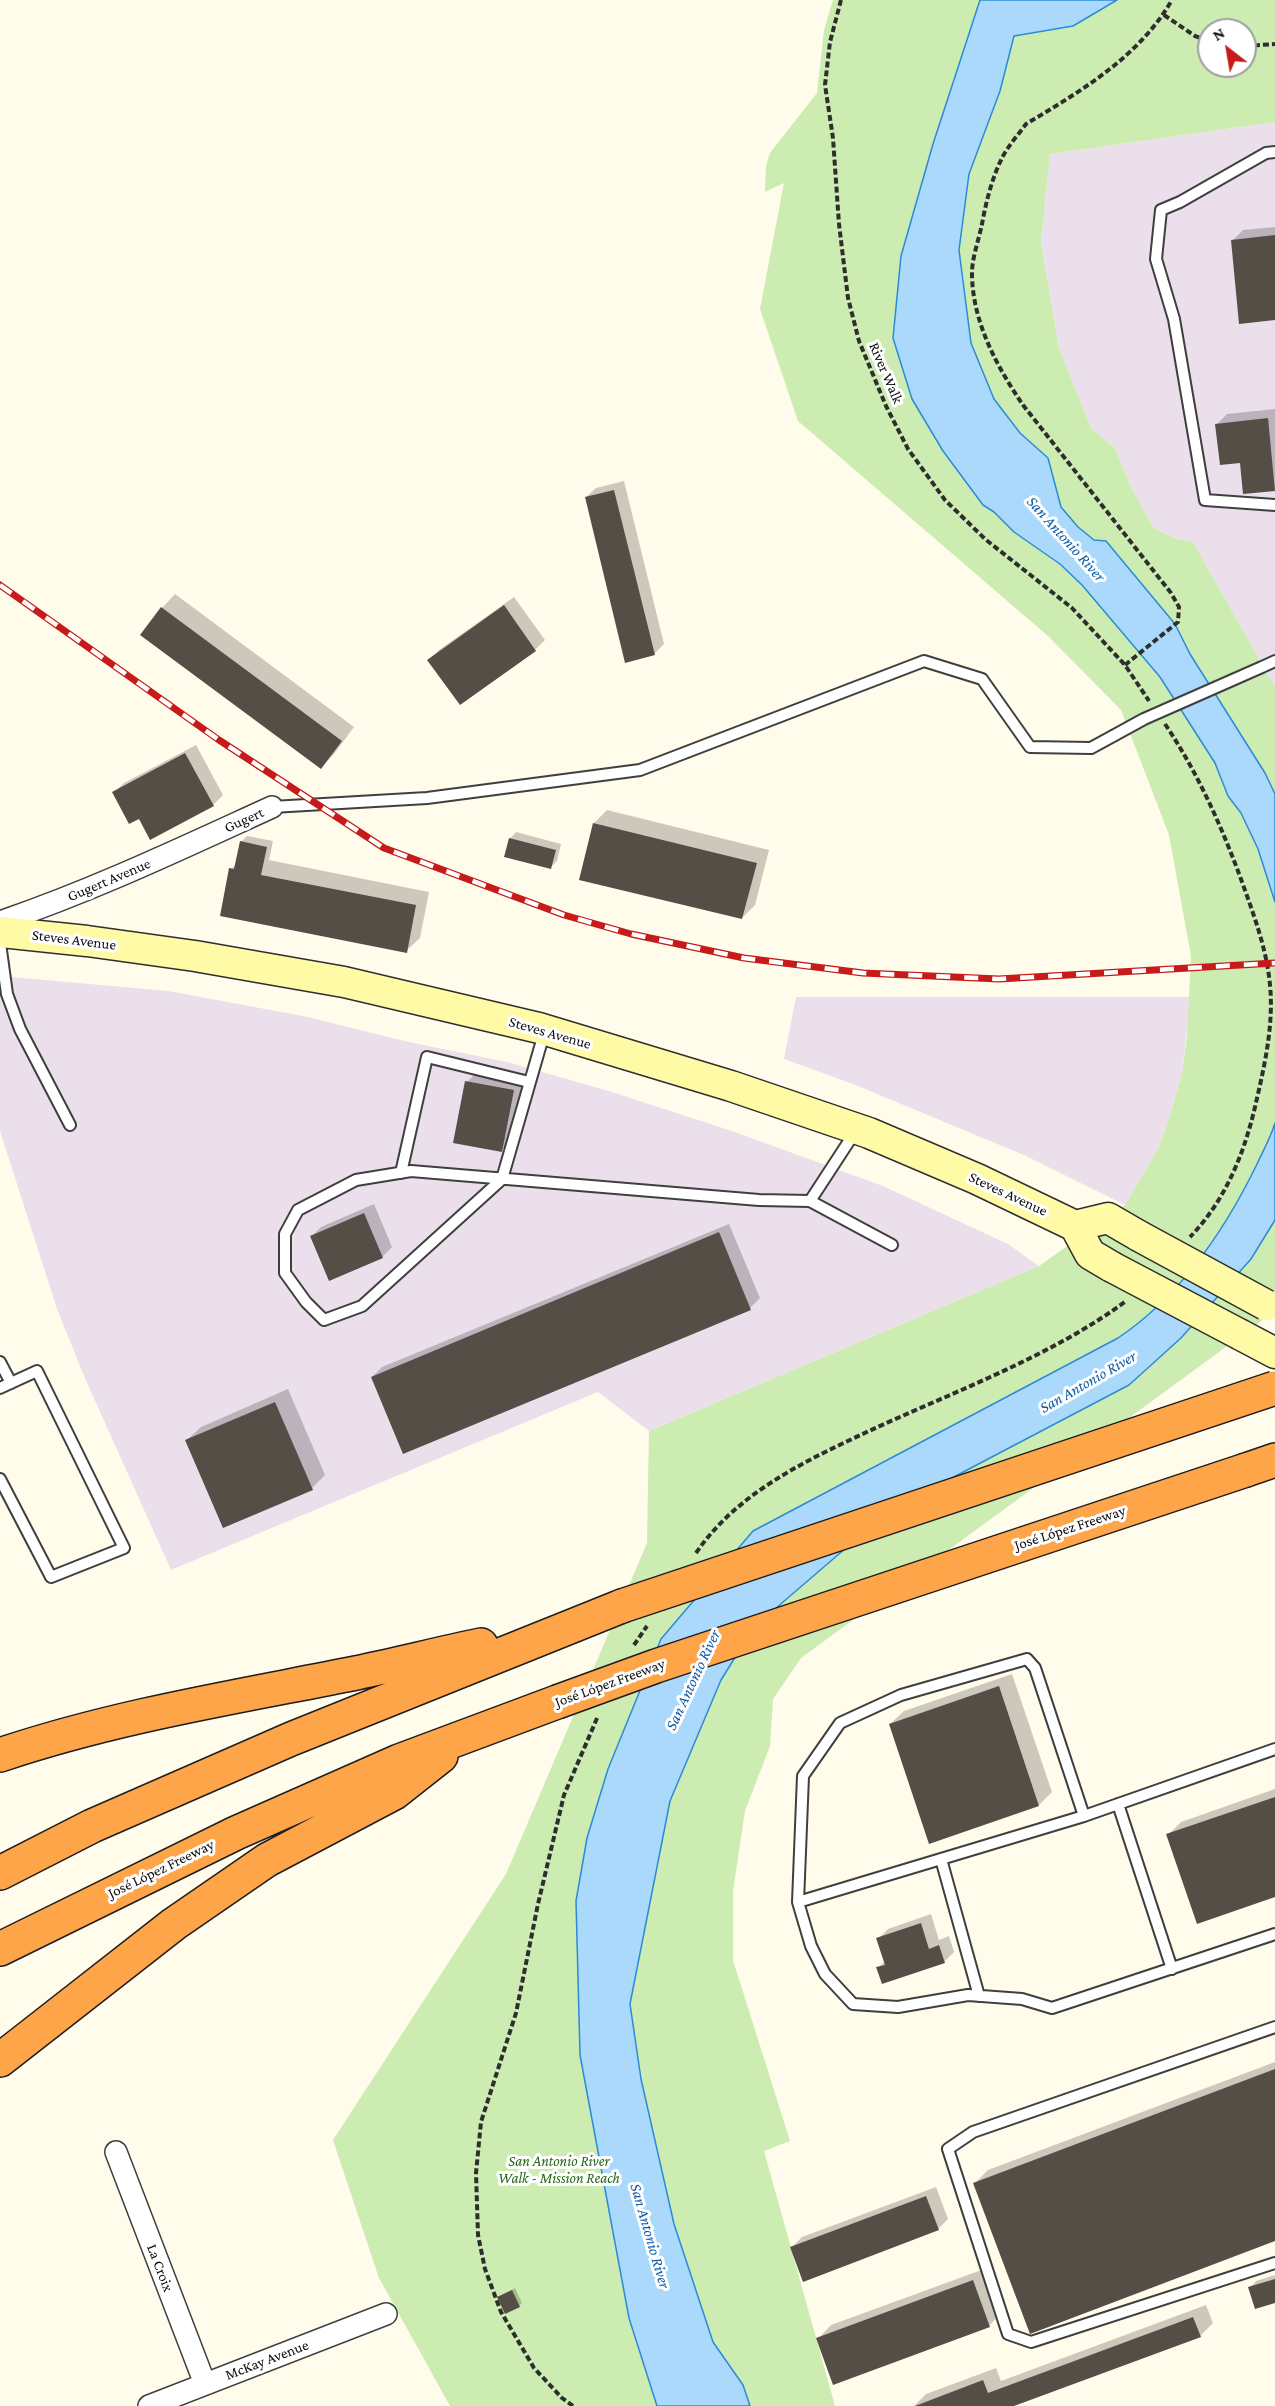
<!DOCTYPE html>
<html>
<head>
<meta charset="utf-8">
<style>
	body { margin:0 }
	#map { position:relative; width:1275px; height:2406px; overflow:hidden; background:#fffceb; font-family:"Crimson Pro",serif }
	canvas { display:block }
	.north { position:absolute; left:1197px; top:18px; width:60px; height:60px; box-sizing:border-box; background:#fff; border:2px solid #9e9e9e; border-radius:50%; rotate:329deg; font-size:16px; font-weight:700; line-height:24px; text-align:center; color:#0c0c0c }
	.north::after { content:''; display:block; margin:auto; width:21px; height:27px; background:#c61b1a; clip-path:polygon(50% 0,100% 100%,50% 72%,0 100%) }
</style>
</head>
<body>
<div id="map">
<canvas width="1275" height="2406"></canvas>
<div class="north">N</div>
</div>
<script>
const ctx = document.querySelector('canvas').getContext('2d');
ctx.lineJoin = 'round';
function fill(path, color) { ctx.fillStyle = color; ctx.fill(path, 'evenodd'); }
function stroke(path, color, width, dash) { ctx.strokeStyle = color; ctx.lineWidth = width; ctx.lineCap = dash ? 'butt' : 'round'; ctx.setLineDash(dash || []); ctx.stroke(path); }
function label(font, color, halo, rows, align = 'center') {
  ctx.font = font + ' "Crimson Pro",serif'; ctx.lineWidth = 6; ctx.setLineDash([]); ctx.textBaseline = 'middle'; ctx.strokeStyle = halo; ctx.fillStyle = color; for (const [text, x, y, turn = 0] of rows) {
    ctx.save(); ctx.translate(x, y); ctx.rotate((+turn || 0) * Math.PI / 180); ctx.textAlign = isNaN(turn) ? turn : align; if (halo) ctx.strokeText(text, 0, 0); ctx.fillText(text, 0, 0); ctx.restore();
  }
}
const industrial = new Path2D(`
	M1275,122V687L1193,542L1178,539L1154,528L1132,489L1115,448L1091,428L1059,348L1041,243L1050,154Z
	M0,976L168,991L303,1016L409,1042L507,1062L612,1092L732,1131L883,1186L1008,1244L1039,1266L649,1431L598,1392L171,1570L84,1376L57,1309L0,1131Z
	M796,997H1191L1182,1073L1168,1122L1157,1151L1125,1205L1026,1156L853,1084L784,1059Z`);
const green = new Path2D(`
	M833,0H1275V122L1050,154L1041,243L1059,348L1091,428L1115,448L1132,489L1154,528L1177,539L1193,542L1275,687V1311L801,1658L773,1699L770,1746L745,1811L733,1891V1960L790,2141L764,2151L835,2406H450L379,2278L333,2140L506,1874L647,1543L649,1431L1039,1266L1125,1205L1157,1151L1168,1122L1182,1073L1187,1037L1191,956L1169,835L1121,710L1048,636L798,421L760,309L784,183L765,192L766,166L770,153L817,93L824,30ZM1209,30H1245V66H1209Z`);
const water = new Path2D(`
	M980,0H1117L1073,26L1014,36L1000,91L969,174L959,250L971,343L994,399L1020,433L1048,458L1061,507L1078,527L1094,540L1106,541L1175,624L1190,654L1265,773L1275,794V902L1258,849L1241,813L1228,796L1215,763L1160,677L1082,585L1060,564L1014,532L994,512L983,505L943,451L912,399L893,338L901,256L933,144Z
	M1275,1123V1220L1251,1259L1181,1338L1129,1385L889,1511L754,1627L721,1680L670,1801L630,2004L641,2079L674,2224L713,2342L743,2385L750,2406H657L629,2318L580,2055L576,1901L587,1838L608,1769L661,1639L753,1531L1118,1338C1179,1297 1225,1230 1257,1164C1263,1151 1271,1137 1275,1123Z`);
const shadow = new Path2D(`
	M1275,227V319L1233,240L1243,230Z
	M1275,409V489L1274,490L1241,461L1217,424L1227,414Z
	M624,481L664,644L654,654L586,497L596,488Z
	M175,594L354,727L334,754L321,767L142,634L162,608Z
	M514,597L545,640L535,650L429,660L439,650Z
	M196,745L223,795L213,805L140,817L114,792L124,783Z
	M607,810L769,850L755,905L742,918L594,823Z
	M516,832L561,844L557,861L551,867L510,839Z
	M247,836L273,841L269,860L429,892L420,938L406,951L231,869L237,863L241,842Z
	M477,1072L523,1080L511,1140L501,1150L467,1082Z
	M374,1204L392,1247L382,1257L311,1237L321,1227Z
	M729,1224L760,1298L750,1308L372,1377L382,1367Z
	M288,1389L325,1475L312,1488L187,1440L201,1427Z
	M1012,1674L1052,1792L1039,1805L890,1724L904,1711Z
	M1275,1789V1895L1168,1835L1181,1822Z
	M931,1914L939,1940L949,1936L954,1952L944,1962L878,1968L885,1961L878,1939L888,1929Z
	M1275,2062V2239L975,2183L988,2170Z
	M936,2187L948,2219L938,2229L792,2247L802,2237Z
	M987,2268L1002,2312L989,2326L818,2339L831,2325Z
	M1275,2275V2301L1250,2288L1256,2281Z
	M515,2288L522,2303L519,2306L499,2297Z
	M1206,2305L1213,2323L1200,2336L1009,2406H914L926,2394L996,2368L1001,2381Z`);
const building = new Path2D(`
	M1275,235V320L1239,324L1231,240Z
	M1268,418L1275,491L1243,494L1240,463L1220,465L1215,424Z
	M614,490L655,655L625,663L585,497Z
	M504,605L536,651L460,705L427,660Z
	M161,607L342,741L321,769L140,635Z
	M185,753L214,806L150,840L139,819L129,824L112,792Z
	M593,823L757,863L742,919L579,880Z
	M509,838L556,850L551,869L504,857Z
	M240,841L267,847L261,875L416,905L407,953L220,916L229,868L234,869Z
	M465,1081L514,1090L502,1152L453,1143Z
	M364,1213L383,1258L329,1281L310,1236Z
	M719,1232L751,1310L403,1454L371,1377Z
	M275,1402L313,1490L223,1528L185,1440Z
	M999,1686L1039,1806L929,1844L889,1724Z
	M1275,1797V1897L1197,1924L1166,1834Z
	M921,1923L929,1949L939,1945L945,1963L882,1984L876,1967L885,1965L876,1938Z
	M1275,2069V2241L1030,2334L973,2183Z
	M926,2196L939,2230L803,2282L790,2247Z
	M1275,2279V2303L1255,2309L1248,2287Z
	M973,2280L990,2327L833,2385L816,2338Z
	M512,2290L520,2307L505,2314L497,2297Z
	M1193,2317L1201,2337L1014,2406H915L983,2380L988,2393Z`);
const path = new Path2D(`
	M841,0L830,42L825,85L833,138L839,224L848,298L859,341L886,406L908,449L945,500L985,539L1072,608L1125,665L1149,701
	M1164,15L1195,36L1209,41
	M1245,46L1275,44
	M1125,665L1178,622L1179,607L1171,593L1023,405C997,367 972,321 972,273C972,258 979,239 982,224C986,202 992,178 1002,158C1008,146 1018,135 1026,124C1081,91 1139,57 1172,0
	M1165,724C1200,776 1225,834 1246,893C1257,924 1267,953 1270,985C1274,1026 1264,1068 1255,1107C1244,1154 1225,1201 1190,1237
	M696,1553C737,1493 805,1461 869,1431C953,1392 1052,1356 1126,1301
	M634,1645L647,1626
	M573,2406L562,2398L534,2368L501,2312L485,2269L478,2235L476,2173L481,2122L516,2013L538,1904L564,1795L598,1716`);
const lane = new Path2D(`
	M1275,152L1266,153L1180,202L1161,210L1156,259L1174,319L1205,500L1275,505
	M1262,667L1275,661
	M272,807L427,798L640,770L924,661L982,679L1030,747L1091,748L1113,736
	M0,943L7,994L20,1029L70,1125
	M545,1030L502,1179L362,1306L324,1320L306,1302L285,1273V1234L298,1210L356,1180L411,1171L759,1200L810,1201L855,1132
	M401,1173L427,1057L529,1082
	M810,1201L892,1245
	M0,1362L11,1383
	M0,1388L37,1371L124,1548L51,1577L0,1479
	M1118,1804L1172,1969
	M1084,1816L1035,1668L1027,1659L901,1695L840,1723L803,1776L798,1902L811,1946L825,1974L853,2004L898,2007L968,1995L1022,1999L1052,2008L1275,1934
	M941,1859L979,1996
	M798,1902L1084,1816L1275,1749
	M1275,2027L973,2132L948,2149L1008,2334L1031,2342L1275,2263`);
const street = new Path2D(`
	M0,922C94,890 182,848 272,807
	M116,2152L205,2384
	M149,2406L386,2314`);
const secondary = new Path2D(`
	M0,932L87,941L195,956L344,982L539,1028L731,1086L869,1133L977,1179L1075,1226L1090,1254L1112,1267
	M1075,1226L1108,1218L1139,1236
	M1241,1335L1275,1353`);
const highway = new Path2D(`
	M1246,1470L1275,1460
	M0,1755C116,1716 236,1697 356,1673C398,1664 439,1654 481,1645
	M0,1873L92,1826L291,1739L622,1606
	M0,1949L236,1833L399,1761L557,1702
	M0,2060L174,1924L267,1860L394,1793L441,1756`);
const rail = new Path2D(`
	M0,585L219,740L384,848L564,915L631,934L744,958L863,973L999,979L1275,963`);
const laneBridge = new Path2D(`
	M1113,736L1144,719L1262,667`);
const secondaryBridge = new Path2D(`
	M1139,1236L1266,1305
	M1112,1267L1241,1335`);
const highwayBridge = new Path2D(`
	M622,1606L1275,1388
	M557,1702L656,1666L1246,1470`);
const streetNames = [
	["River Walk",886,373,67],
	["Gugert",244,820,-24],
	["Gugert Avenue",109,880,-23],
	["Steves Avenue",74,940,7],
	["Steves Avenue",550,1033,16],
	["Steves Avenue",1008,1194,25],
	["José López Freeway",1070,1528,-18],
	["José López Freeway",610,1683,-20],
	["José López Freeway",161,1869,-26],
	["La Croix",160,2268,69],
	["McKay Avenue",267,2360,-21]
];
const parkNames = [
	["San Antonio River",559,2161],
	["Walk - Mission Reach",559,2178]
];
const waterNames = [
	["San Antonio River",1066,539,48],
	["San Antonio River",1088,1382,-30],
	["San Antonio River",693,1680,-65],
	["San Antonio River",650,2236,74]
];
fill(industrial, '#ebdfec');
fill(green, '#cdecb2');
fill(water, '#abd9fb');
stroke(water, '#2c8ad7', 1.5);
fill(shadow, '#0003');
fill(building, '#554e47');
stroke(lane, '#3f3f3f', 14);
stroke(street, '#3f3f3f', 24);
stroke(secondary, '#2e2e2e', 33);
stroke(highway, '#1d1d1d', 36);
stroke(path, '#2e2e2e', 4, [6, 3]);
stroke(lane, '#fff', 10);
stroke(street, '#fff', 21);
stroke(secondary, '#fffaa6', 30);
stroke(highway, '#ffa549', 33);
stroke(rail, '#c61b1a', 7);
stroke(rail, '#fff', 4.5, [14]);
stroke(laneBridge, '#3f3f3f', 14, []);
stroke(secondaryBridge, '#2e2e2e', 33, []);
stroke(highwayBridge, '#1d1d1d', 36, []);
stroke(laneBridge, '#fff', 10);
stroke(secondaryBridge, '#fffaa6', 30);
stroke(highwayBridge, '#ffa549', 33);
label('15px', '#0c0c0c', '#fff', streetNames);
label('italic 15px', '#246818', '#fff', parkNames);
label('italic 16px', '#0c5ba6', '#fff', waterNames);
</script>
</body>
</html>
